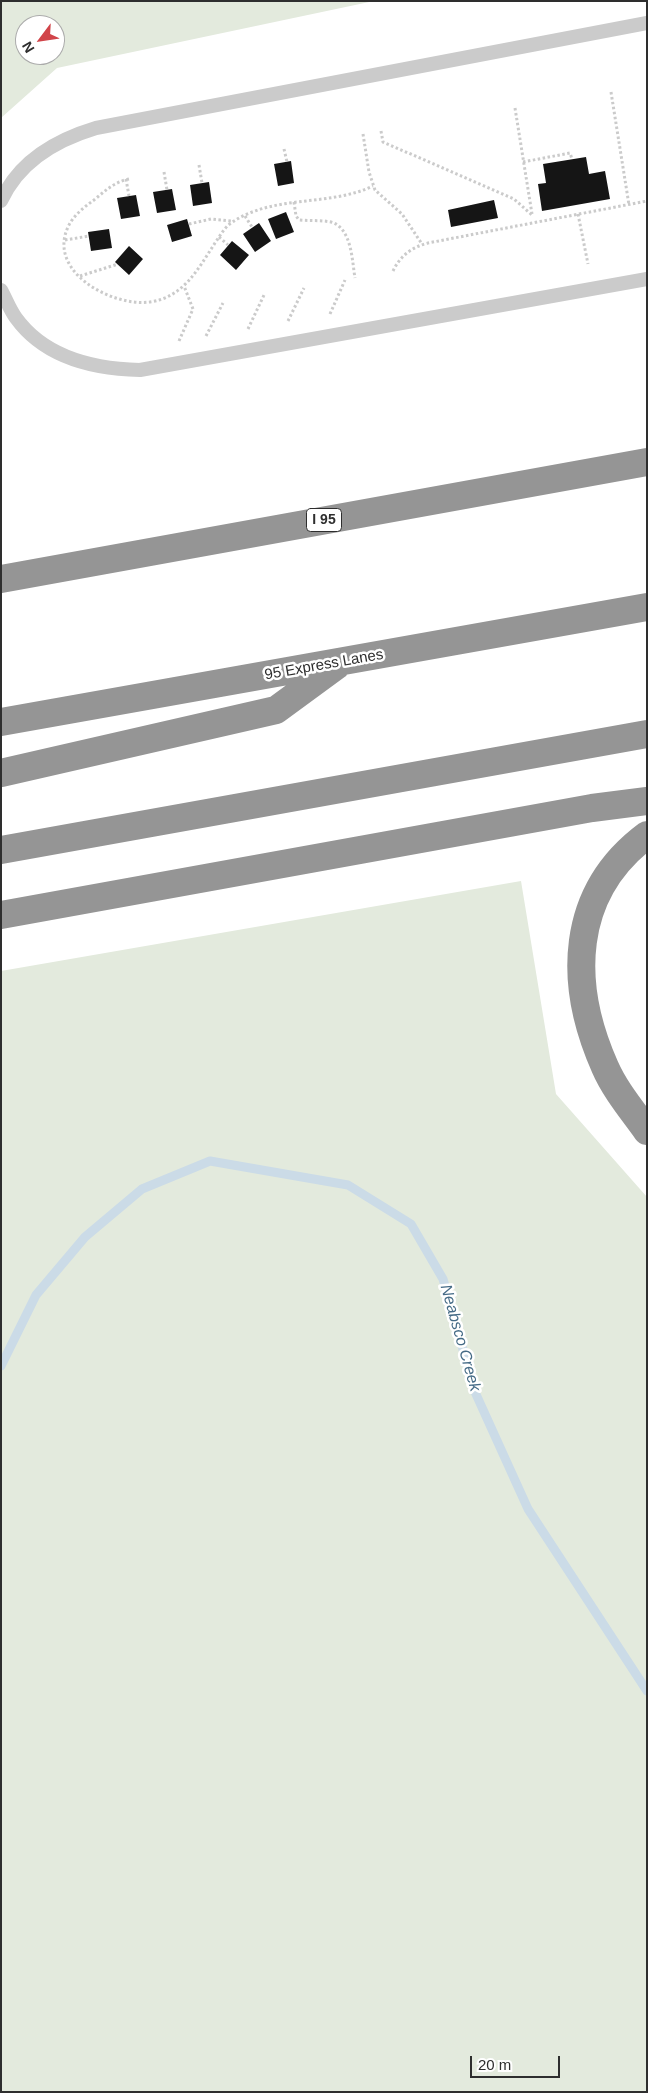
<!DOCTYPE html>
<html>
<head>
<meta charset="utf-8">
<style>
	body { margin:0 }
	#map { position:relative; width:648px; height:2093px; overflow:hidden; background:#fff; font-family:Helvetica,sans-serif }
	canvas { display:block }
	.frame { position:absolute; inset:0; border:2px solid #2e2e2e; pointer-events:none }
	.north { position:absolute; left:15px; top:15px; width:50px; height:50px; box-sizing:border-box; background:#fff; border:1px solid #ababab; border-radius:50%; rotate:239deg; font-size:14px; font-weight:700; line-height:20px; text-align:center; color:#2e2e2e }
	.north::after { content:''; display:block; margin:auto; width:18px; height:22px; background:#d14449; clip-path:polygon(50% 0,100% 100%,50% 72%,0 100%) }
	.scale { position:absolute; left:470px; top:2056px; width:90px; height:22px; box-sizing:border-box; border:2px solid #2e2e2e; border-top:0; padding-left:6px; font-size:15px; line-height:18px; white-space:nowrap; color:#2e2e2e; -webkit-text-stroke:4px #fff; paint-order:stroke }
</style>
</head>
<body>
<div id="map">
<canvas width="648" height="2093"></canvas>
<div class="frame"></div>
<div class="north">N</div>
<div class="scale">20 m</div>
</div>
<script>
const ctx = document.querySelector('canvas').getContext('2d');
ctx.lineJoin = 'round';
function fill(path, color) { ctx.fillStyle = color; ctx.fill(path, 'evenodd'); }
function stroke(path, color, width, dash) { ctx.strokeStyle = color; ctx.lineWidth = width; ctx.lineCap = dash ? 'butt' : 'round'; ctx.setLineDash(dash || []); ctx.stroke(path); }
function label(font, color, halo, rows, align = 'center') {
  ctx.font = font + ' Helvetica,sans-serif'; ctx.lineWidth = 5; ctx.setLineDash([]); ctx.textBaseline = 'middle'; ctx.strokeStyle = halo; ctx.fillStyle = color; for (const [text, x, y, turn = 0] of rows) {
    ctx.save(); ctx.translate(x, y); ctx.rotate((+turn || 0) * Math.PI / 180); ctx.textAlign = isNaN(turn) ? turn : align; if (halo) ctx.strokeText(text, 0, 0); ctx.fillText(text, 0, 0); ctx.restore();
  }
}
const green = new Path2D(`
	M1,1H374L57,68L1,118ZM25,25H55V55H25Z
	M521,881L556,1094L647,1197V2092H1V971Z`);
const stream = new Path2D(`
	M1,1366L36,1295L85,1237L142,1189L210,1161L348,1185L411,1224L443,1279L475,1392L528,1509L647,1691`);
const building = new Path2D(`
	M586,157L589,174L605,171L610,199L542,211L538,184L546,183L543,164Z
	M291,161L294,183L278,186L274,164Z
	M209,182L212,203L193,206L190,185Z
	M172,189L176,210L157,213L153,192Z
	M136,195L140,216L121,219L117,198Z
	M494,200L498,218L451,227L448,210Z
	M286,212L294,232L276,239L268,219Z
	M187,219L192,236L172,242L167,225Z
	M259,223L271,241L255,252L243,234Z
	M109,229L112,248L91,251L88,232Z
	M232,241L249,255L236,270L220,255Z
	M129,246L143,259L129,275L115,262Z`);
const path = new Path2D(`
	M611,92L629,205
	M515,108L532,214
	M381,131L383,142L514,199L532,215
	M363,134L369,172L375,190L402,214L422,244
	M284,149L287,162
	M523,162L570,153L572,159
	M199,165L202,183
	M164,172L167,190
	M126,179L129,196
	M129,179C114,182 105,191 94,200C84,207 73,216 68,227C47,272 112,307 150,302C184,297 198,269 215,243C220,236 224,228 231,223C273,194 329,207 373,186
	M294,202L296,216L299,220C310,221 321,220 331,222C352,228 352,261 355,278
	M578,214L588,264
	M245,216L252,227
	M189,224L211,219L232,221
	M219,237L228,245
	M65,240L89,236
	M393,271C400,256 412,247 428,243L647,201
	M80,276L118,264
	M330,314L345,280
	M288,321L304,288
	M248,329L264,295
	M206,336L223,303
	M179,341L193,309L184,286`);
const lane = new Path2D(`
	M1,201C19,161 56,140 96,128L647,23
	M1,290C6,299 10,310 16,318C45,358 94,369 140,370L647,279`);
const highway = new Path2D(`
	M1,579L647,462
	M1,722L647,607
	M1,773L276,710L336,666
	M647,835C569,893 568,984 605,1067C615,1090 632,1110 647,1131
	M1,850L647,734
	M1,915L592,808L647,801`);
const shields = [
	[324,520,35]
];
const shieldNames = [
	["I 95",324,520]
];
const streetNames = [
	["95 Express Lanes",324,665,-10]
];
const waterNames = [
	["Neabsco Creek",460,1338,74]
];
fill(green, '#e3eadd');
stroke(stream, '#cbdbe7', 9);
fill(building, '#151515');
stroke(path, '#cbcbcb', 3, [2.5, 2.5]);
stroke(lane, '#cbcbcb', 14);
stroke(highway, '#959595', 28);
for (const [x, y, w] of shields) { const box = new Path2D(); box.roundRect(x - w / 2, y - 11.5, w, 23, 4); ctx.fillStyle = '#fff'; ctx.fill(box); stroke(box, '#2e2e2e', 1); }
label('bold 14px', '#2e2e2e', null, shieldNames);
label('15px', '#2e2e2e', '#fff', streetNames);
label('italic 16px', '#456b86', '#fff', waterNames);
</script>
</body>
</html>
